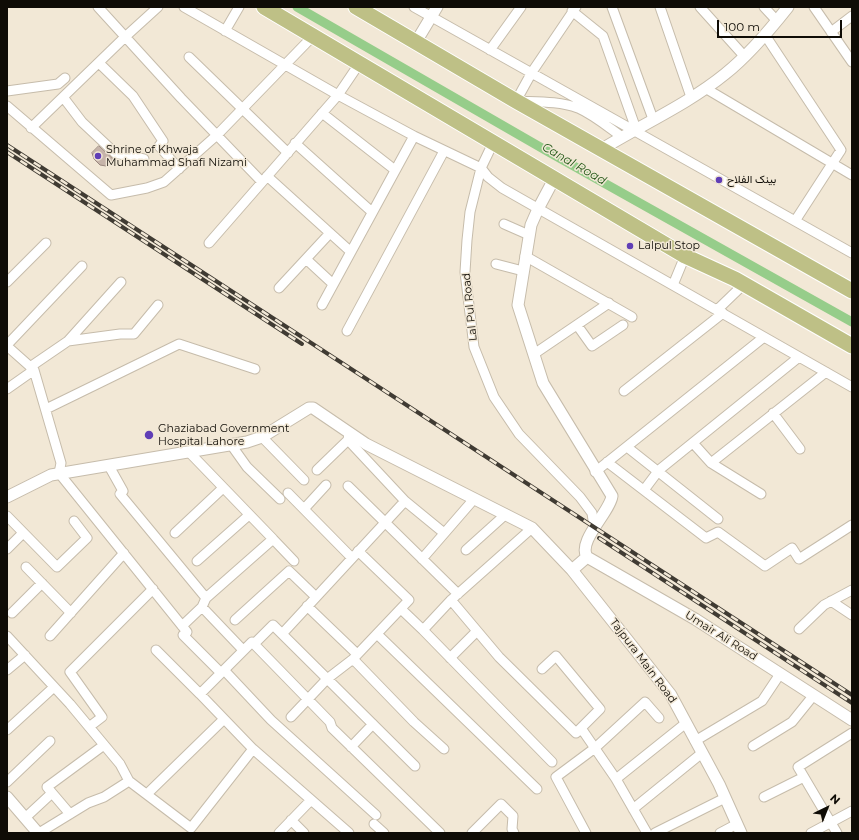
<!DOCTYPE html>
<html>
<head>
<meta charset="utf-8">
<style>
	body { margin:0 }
	#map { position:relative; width:859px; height:840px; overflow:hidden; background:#f2e8d6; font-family:Montserrat,sans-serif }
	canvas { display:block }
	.frame { position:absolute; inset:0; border:8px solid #0f0c06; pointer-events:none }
	.north { position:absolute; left:807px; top:788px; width:40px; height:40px; -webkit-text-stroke:3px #f2e8d6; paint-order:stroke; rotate:43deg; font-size:11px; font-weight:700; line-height:16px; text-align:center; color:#0f0c06 }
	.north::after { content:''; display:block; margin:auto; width:14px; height:18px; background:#0f0c06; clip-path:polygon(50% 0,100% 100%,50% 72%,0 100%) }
	.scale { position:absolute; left:717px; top:20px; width:125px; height:18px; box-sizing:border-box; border:2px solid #0f0c06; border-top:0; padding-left:5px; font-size:12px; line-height:14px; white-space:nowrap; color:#0f0c06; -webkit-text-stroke:3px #f2e8d6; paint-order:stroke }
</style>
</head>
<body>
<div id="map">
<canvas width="859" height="840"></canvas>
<div class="frame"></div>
<div class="north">N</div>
<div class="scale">100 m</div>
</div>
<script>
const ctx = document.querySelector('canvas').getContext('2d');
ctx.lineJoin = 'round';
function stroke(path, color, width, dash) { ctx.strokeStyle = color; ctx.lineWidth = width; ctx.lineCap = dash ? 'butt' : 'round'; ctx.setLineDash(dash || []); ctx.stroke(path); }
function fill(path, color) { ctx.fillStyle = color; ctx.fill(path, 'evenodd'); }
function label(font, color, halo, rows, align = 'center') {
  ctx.font = font + ' Montserrat,Vazirmatn,sans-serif'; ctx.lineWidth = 3; ctx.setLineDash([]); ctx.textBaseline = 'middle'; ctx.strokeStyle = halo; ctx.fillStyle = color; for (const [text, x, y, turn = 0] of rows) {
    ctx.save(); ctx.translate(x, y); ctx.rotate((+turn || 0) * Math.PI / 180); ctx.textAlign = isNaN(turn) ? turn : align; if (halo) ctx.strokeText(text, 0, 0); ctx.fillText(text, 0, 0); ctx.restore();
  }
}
const canal = new Path2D(`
	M297,7L547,151L852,322`);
const building = new Path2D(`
	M99,146L113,159L106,166L100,165L94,159L92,153Z`);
const minor = new Path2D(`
	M98,7L181,98L262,182
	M184,7L338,95L414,136L481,168L488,177L502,188L852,387
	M414,7L852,253
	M576,7L532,72L516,101C536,102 559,101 578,108C594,115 608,127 622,137
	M612,7L653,119
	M660,7L691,97
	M700,7L745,57
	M764,7L777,21
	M814,7L852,62
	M572,11L603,36L636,129
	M225,31L239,7
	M831,32L852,16
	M765,35L841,150L795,221
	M490,50L521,7
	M189,57L288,153
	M99,63L133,96L163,141L159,146L179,169
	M705,88L852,175
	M7,91L58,84L65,78
	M63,97L82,122L115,153L144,159
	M7,106L111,195L147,188L164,182L217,135L313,36
	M322,113L395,170
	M31,128L125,37L158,7
	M295,143L372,212
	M493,143L481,168L470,212L467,240L465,272L474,347L494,397L519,434L580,497L592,513L594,527
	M267,176L351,252
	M504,224L529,235
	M209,243L338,95L359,64
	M525,256L632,317
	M306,259L333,284
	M496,264L523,271
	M7,282L46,243
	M673,285L685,256
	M279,288L330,233
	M322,305L414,136
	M717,310L744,284
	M577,325L592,346L623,325
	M347,331L444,151
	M68,341L120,334H134L158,305
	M7,345L82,266
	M7,346L34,370L61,463L59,473L187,632L183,635L221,673L224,670L271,720L376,815
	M534,354L609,303
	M30,367L68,341L121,282
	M7,389L34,370
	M624,391L723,313
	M46,409L179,344L255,369
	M773,413L800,449
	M262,437L304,480
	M693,443L711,463L761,494
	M232,446L247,467L280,499
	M627,447L718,519
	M189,452L273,539L206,598
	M607,462L706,538L718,532L765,566L792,548L799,559L852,525
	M711,463L826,372
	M109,466L123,491L120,494L206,598L202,607L182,626
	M317,470L348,440
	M595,472L764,337
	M348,486L458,594
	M644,490L659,470L799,357
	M288,493L352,558
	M405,501L444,533
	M304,509L326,485
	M7,516L57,567L87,538L74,521
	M175,533L223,488
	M272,538L294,561
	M7,549L23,533
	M466,550L506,514
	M422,559L474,499
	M197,561L249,515
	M26,567L71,613
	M451,600L499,657L576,733L581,728L616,779L647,833
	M831,601L852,615
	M307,606L357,654
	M202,607L243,650
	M401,609L423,630L451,600L532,528
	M12,613L42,583
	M235,620L289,571L316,597
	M799,629L824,605L852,590
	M423,630L552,762
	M282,634L405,501L348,440L349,433
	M377,634L537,789
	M7,636L70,704L120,764L129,781L104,797L88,803L39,833
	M50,636L124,553
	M254,644L330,722L332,728L440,833
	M156,650L200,694L221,673
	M450,658L477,631
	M353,659L414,722L444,749
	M542,669L556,656L600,709L581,728
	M7,670L25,655
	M224,670L252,642L254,644L273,625L415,766
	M200,694L253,749L349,833
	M291,717L327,679L353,659L409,600L358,551
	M89,727L102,717L70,672L153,589
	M7,730L54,687
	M695,741L762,701L780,674
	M753,746L792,722L813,696
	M351,747L373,724
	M616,779L686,723
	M129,781L191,828L253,749
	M7,782L50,741
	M147,794L223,720
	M764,797L804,777
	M633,809L702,753
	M70,814L47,787L104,745
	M25,818L52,793
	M291,820L304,833
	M374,824L384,833
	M279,833L311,800
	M472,833L501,804L513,816L512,829L514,833
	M586,833L556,777L595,748L645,702L659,718
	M655,833L725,798
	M720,833L737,824
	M811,833L852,811
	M837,833L798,767L852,733`);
const tertiary = new Path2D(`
	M416,42L437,7
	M602,149C643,124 688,104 725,74C749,55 769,31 788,7
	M554,179L538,209L531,225L518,305L543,383L612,496C610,512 577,541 587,557L572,570
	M7,497L51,475L247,442L262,437L309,408H313L366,444L532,528L572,570L671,695L719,784L741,833
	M587,557L695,619L852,720
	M7,797L38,833`);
const trunk = new Path2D(`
	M264,7L685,256L735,279L852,346
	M356,7L516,101L852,291`);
const rail = new Path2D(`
	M7,145L852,695
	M7,152L302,344
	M599,538L852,703`);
const markers = [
	[98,156,4,"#603eb6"],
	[719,180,4,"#603eb6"],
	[630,246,4,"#603eb6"],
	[149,435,5,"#603eb6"]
];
const poiNames = [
	["Shrine of Khwaja",106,150],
	["Muhammad Shafi Nizami",106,163],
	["بینک الفلاح",727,180],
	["Lalpul Stop",638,246],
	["Ghaziabad Government",158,429],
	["Hospital Lahore",158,442]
];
const streetNames = [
	["Lal Pul Road",470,307,-96],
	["Umair Ali Road",721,636,32],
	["Tajpura Main Road",643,661,53]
];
const waterNames = [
	["Canal Road",574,164,30]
];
stroke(canal, '#96cd8a', 9);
fill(building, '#c6b4a9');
stroke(building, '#99877e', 1);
stroke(minor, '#c6bcab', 11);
stroke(tertiary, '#c6bcab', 13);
stroke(trunk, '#fff', 17);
stroke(minor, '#fff', 9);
stroke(tertiary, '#fff', 11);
stroke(trunk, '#bec086', 15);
stroke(rail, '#403b33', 4);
stroke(rail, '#f2e8d6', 2.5, [8]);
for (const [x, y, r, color] of markers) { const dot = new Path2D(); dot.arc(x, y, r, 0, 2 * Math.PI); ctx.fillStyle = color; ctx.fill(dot); stroke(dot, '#f2e8d6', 1.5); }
label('11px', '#0f0c06', '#f2e8d6', poiNames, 'left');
label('11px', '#0f0c06', '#f2e8d6', streetNames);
label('italic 12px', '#255919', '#f2e8d6', waterNames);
</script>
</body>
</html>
